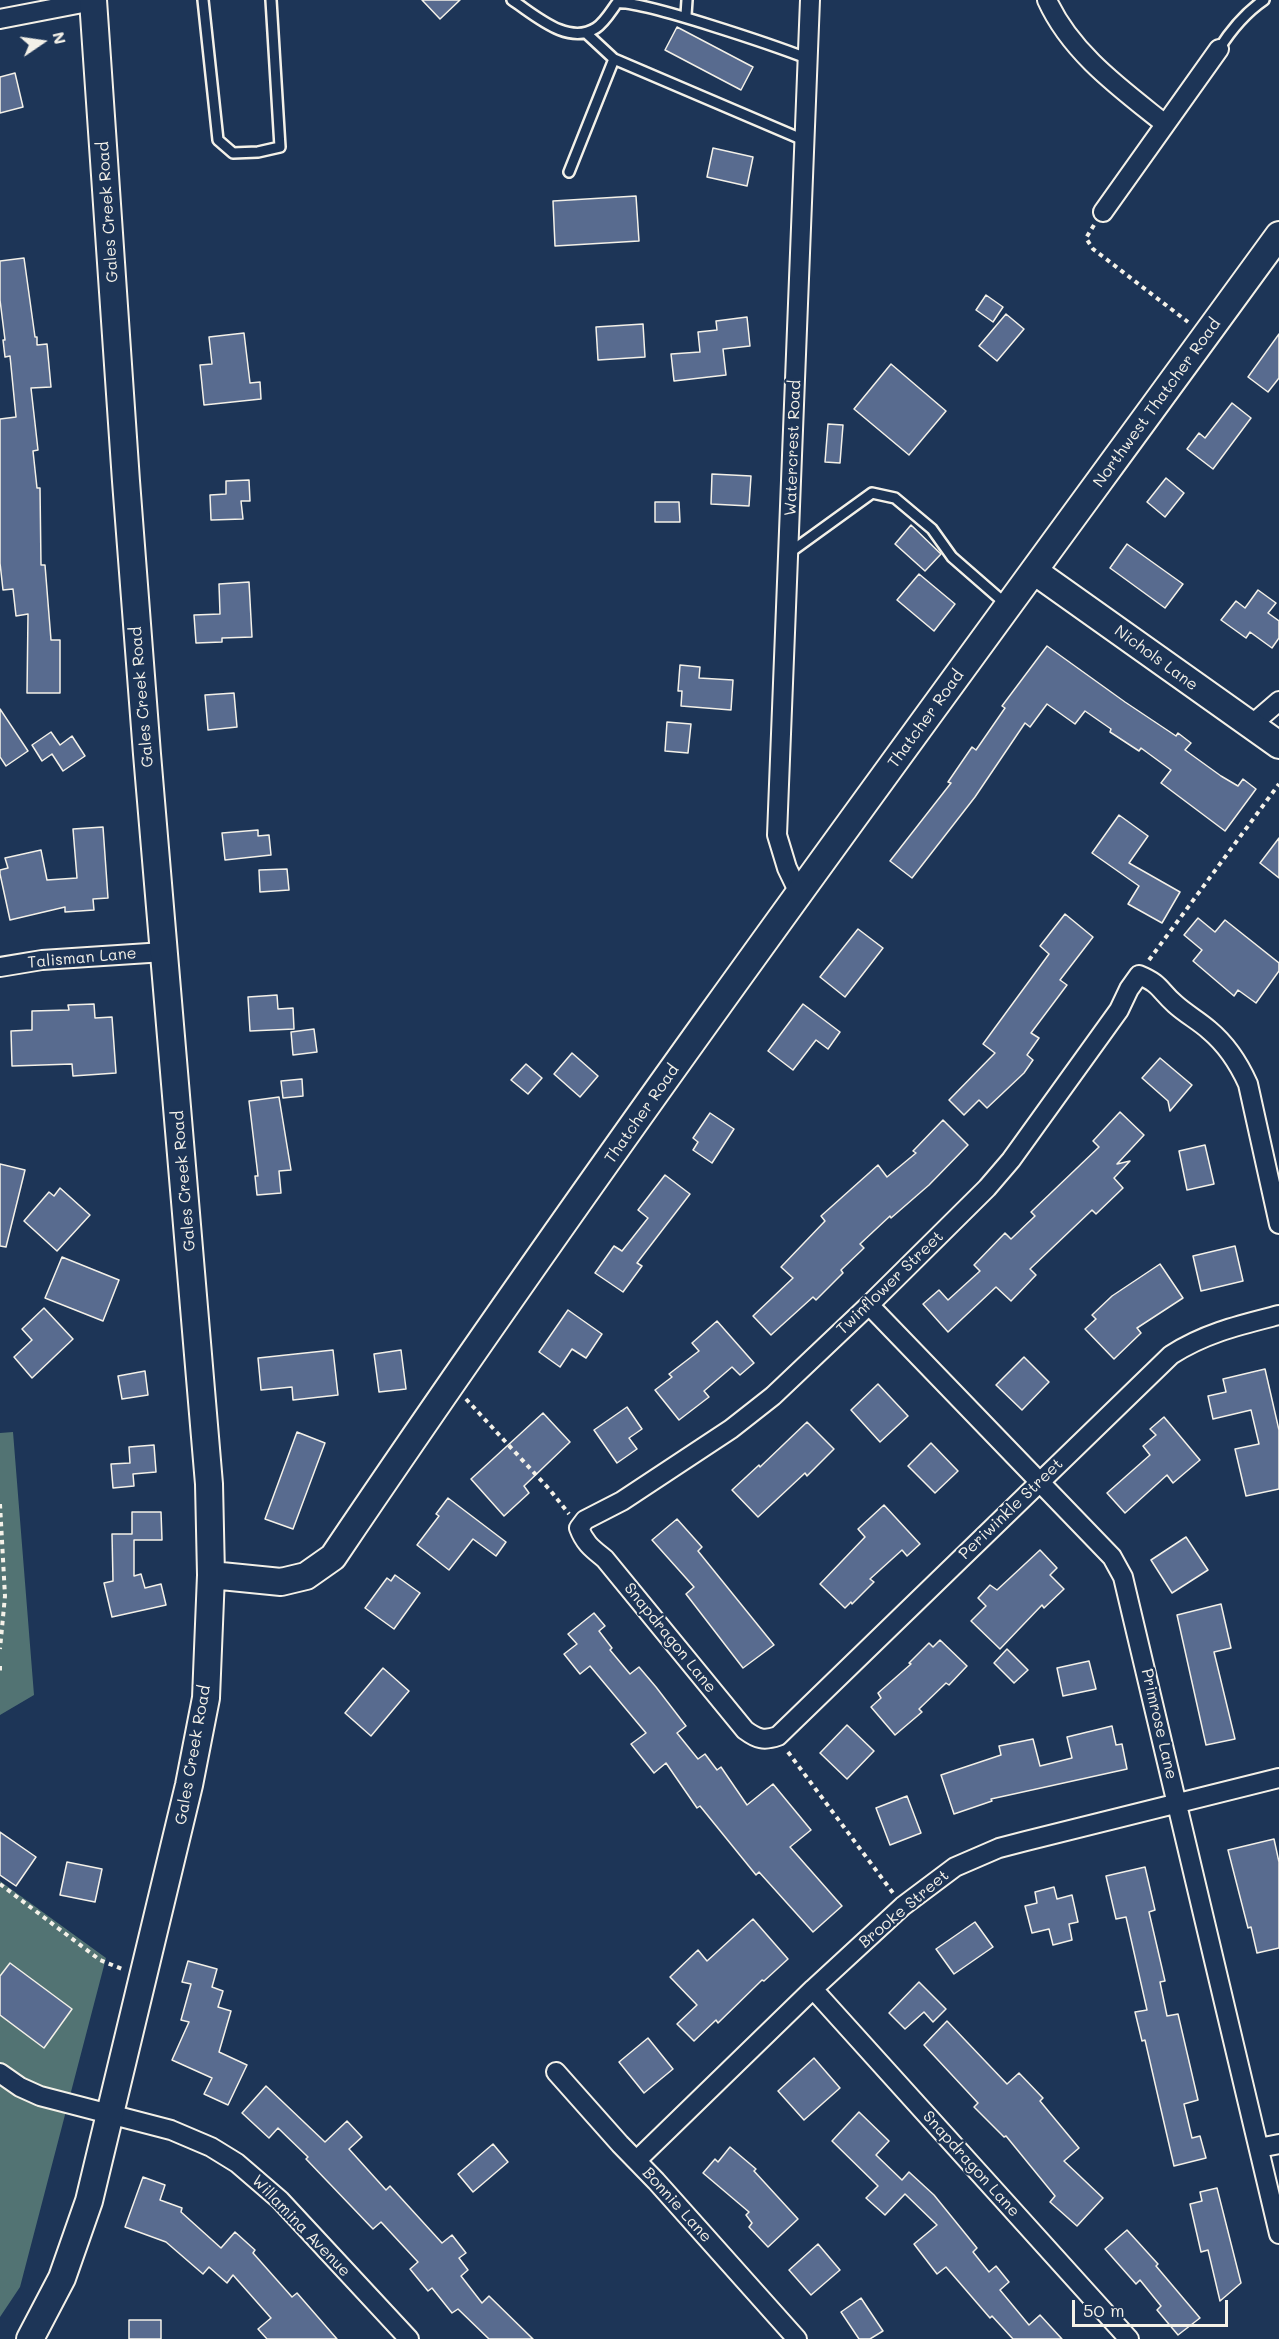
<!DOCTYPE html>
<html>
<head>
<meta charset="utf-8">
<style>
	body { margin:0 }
	#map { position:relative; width:1279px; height:2339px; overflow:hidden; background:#1d3557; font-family:Mali,sans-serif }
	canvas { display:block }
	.north { position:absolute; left:12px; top:12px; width:60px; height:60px; -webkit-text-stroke:4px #1d3557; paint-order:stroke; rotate:77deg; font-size:16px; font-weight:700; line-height:24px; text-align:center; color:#f4f1e8 }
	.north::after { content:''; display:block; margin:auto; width:21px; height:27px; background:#f4f1e8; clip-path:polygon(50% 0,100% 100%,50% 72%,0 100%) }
	.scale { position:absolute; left:1072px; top:2300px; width:156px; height:27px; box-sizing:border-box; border:3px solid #f4f1e8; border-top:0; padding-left:8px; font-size:18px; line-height:21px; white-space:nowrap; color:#f4f1e8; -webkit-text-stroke:4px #1d3557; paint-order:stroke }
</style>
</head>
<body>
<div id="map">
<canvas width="1279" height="2339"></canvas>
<div class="north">N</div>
<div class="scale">50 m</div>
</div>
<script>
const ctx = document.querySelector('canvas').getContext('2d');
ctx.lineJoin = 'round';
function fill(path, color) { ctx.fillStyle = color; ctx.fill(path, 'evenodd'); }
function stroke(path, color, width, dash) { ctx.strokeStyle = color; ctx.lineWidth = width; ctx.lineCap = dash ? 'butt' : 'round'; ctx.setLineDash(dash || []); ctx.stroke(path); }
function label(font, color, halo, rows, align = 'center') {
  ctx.font = font + ' Mali,sans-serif'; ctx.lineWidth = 4.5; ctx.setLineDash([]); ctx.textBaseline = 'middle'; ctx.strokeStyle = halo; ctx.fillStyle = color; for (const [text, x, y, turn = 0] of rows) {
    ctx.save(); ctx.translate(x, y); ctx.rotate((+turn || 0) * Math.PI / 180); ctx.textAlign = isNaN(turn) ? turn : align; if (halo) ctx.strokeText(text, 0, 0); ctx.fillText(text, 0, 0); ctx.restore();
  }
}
const green = new Path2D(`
	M13,1432L34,1695L0,1715V1433Z
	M0,1881L106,1958L20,2287L0,2317Z`);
const building = new Path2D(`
	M422,0H460L440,19Z
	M677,27L753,67L741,90L665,50Z
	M15,73L23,107L0,113V77Z
	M713,148L753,157L747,186L707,177Z
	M636,196L639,241L555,246L553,201Z
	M24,258L35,337H37V345L47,344L51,387L31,388L38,450L33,451L37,488H40L41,565H45L51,640H60V693H27L28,614L16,616L13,589L3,590L0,563V419L16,417L10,356L5,357L3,340H5L0,300V261Z
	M986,295L1003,307L993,322L976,310Z
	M1006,314L1024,329L997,361L979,346Z
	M747,317L750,346L723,349L726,375L674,381L671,354L700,352L698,332L717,330L716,321Z
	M643,324L645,357L598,360L596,327Z
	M244,333L250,383L260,382L261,399L204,405L200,365L212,364L209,337Z
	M1279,334V378L1268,392L1248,377Z
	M891,364L946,411L909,455L854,409Z
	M1232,403L1251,418L1213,469L1187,449L1199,433L1205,438Z
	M828,424L843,425L840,463L825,462Z
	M712,474L751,476L749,506L711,504Z
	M1166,478L1184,493L1165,517L1147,502Z
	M249,480L250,501H241L243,519L211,520L210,495L226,494V481Z
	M655,502H679L680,522H655Z
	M911,525L941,554L925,571L895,544Z
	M1127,544L1183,584L1165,608L1110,568Z
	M919,574L955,604L934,631L897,600Z
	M249,582L252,637L222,638V642L196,643L194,615L220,614L219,584Z
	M1258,590L1276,603L1268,613L1279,621V638L1272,648L1250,632L1246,638L1221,620L1236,601L1245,608Z
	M1047,646L1125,702L1176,736L1178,733L1191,743L1185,750L1221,776L1238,786L1243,779L1256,789L1225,831L1161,783L1171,770L1141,748L1139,751L1110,732L1111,729L1085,711L1075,724L1047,704L1030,727L1025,723L975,797L912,878L890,861L951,783L948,782L972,747L976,750L1005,708L1002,706Z
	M680,665L700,667L699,678L733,680L731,710L681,706L682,691H678Z
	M234,693L237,727L208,730L205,695Z
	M0,709L28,751L6,766L0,757Z
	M667,722L691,724L688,753L665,751Z
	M51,732L60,745L72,736L85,756L63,771L52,754L42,761L32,745Z
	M1119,815L1148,836L1129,863L1180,892L1162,923L1128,904L1139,886L1092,853Z
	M103,827L108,898L93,899L94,910L65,912V907L10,920L0,874V870L8,868L5,858L41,850L47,880L77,878L73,829Z
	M258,830V836L269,835L271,855L225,860L222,833Z
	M1279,838V878L1260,863Z
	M287,869L289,890L260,892L259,870Z
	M1065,914L1093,937L1060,980L1067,985L1031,1033L1039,1038L1027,1055L1033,1060L1024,1073L987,1108L979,1100L964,1115L949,1100L995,1053L983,1044L1049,954L1040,946Z
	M1198,918L1215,932L1225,920L1279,963V971L1256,1003L1238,990L1234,996L1193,961L1202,950L1184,935Z
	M858,929L883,948L845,997L820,977Z
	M277,995L278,1009L293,1008L294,1029L250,1031L248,997Z
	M94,1004L95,1018L112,1017L116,1073L73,1076L72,1064L12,1066L11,1031L32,1030V1011L69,1010L68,1005Z
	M803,1004L840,1032L828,1049L816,1040L793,1070L768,1051Z
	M314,1029L317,1052L293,1055L291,1032Z
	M572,1053L598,1076L580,1097L554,1074Z
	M1160,1058L1192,1085L1170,1111L1168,1101L1142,1078Z
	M526,1064L542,1078L528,1094L511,1080Z
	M302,1079L303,1096L283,1098L281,1081Z
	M279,1097L291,1170L279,1171L281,1193L257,1195L255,1176H258L249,1101Z
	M1120,1112L1144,1135L1117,1164L1130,1161L1114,1178L1123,1188L1096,1214L1092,1210L1030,1269L1036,1275L1011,1301L996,1287L948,1332L923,1304L939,1290L948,1300L980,1271L974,1265L1005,1233L1011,1239L1035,1216L1031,1212L1099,1147L1093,1141Z
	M710,1113L734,1129L712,1163L693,1150L698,1142L693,1138Z
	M943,1120L968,1145L929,1185L891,1218L890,1216L860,1244L864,1248L841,1270L843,1273L816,1300L813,1297L771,1335L753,1316L793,1278L781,1267L825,1221L821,1216L878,1165L887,1177L916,1153L913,1151Z
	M1205,1145L1214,1184L1187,1190L1179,1151Z
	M0,1164L25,1170L6,1247L0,1246Z
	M665,1175L690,1194L637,1263L642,1266L623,1292L595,1273L614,1246L622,1251L648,1218L638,1210Z
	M60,1188L90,1215L57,1251L24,1221L49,1192L54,1196Z
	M1235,1246L1243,1281L1201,1291L1193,1256Z
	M62,1257L119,1280L103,1321L45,1298Z
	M1160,1264L1183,1298L1137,1328L1141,1333L1114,1359L1085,1329L1096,1319L1092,1315L1112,1296Z
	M44,1308L73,1339L32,1378L14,1357L32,1340L22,1329Z
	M568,1310L602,1334L586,1358L572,1349L560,1367L539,1352Z
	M717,1321L754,1363L740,1375L732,1367L704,1391L709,1397L679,1420L655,1390L672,1377L669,1374L699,1351L692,1343Z
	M333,1350L338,1395L293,1400L292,1387L261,1390L258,1358Z
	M401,1350L406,1389L379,1392L374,1354Z
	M1024,1357L1049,1382L1022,1410L996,1385Z
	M1265,1369L1279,1430V1489L1246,1496L1235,1449L1259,1444L1251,1410L1213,1419L1208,1396L1226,1392L1223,1379Z
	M145,1371L148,1395L122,1399L118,1376Z
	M878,1384L908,1416L880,1442L851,1410Z
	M627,1407L642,1429L629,1438L637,1449L617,1463L594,1430Z
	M543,1413L570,1442L524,1486L529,1493L504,1516L471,1479Z
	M1164,1417L1200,1460L1173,1483L1167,1475L1125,1513L1107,1493L1150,1455L1143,1446L1156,1435L1150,1429Z
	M807,1422L834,1449L807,1476L805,1473L758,1517L732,1490L759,1465L760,1467Z
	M297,1432L325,1443L293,1529L265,1519Z
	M931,1443L958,1471L935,1493L908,1466Z
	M154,1445L156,1472L133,1474L134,1486L113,1488L111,1464L130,1463L129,1447Z
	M448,1498L506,1542L496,1556L473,1539L449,1570L417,1545L439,1516L436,1514Z
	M884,1505L920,1544L907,1556L902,1550L870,1579L874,1582L852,1604L851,1602L845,1608L820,1584L865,1537L858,1529Z
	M132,1512H161L162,1540H134V1576L141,1574L145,1588L161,1584L166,1605L112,1617L104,1583L113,1581L112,1534H132Z
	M677,1519L702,1547L698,1551L774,1645L743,1668L686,1594L694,1587L652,1540Z
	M1186,1537L1208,1570L1172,1593L1151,1560Z
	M1040,1550L1057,1568L1050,1575L1064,1589L1044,1608L1042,1605L1000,1649L971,1621L986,1606L978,1598L990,1585L997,1590Z
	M395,1575L420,1593L394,1629L365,1608L387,1578L391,1581Z
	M1221,1604L1231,1648L1214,1652L1235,1739L1206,1745L1177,1615Z
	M594,1613L605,1626L599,1631L612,1648L610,1650L630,1674L639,1667L656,1687L686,1726L677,1733L698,1759L705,1754L717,1770L721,1767L747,1805L773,1784L811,1830L790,1847L842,1906L813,1932L759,1872L756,1875L700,1806L697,1808L666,1763L654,1773L631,1744L646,1733L590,1666L580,1674L564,1654L577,1644L568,1634Z
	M940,1640L967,1666L949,1685L946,1683L919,1709L922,1712L895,1735L871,1707L881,1698L878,1693L911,1664L909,1663L929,1643L933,1647Z
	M1007,1649L1028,1670L1014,1683L994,1663Z
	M1089,1661L1096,1689L1063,1696L1057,1668Z
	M383,1668L409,1691L371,1736L345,1713Z
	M847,1725L874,1751L847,1779L820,1753Z
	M1112,1726L1116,1745L1122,1744L1127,1769L991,1799L992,1801L954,1814L941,1775L1001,1755L999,1746L1033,1739L1040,1766L1072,1758L1067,1737Z
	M907,1796L921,1833L890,1845L876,1808Z
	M0,1832L36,1857L16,1886L0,1875Z
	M1274,1839L1279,1862V1948L1257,1953L1251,1927L1248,1928L1228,1850Z
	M67,1862L102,1869L95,1902L60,1895Z
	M1145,1867L1155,1910L1149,1912L1165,1981L1160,1982L1167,2016L1178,2014L1198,2100L1184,2104L1192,2138L1200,2136L1206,2158L1174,2166L1145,2040L1142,2041L1135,2012L1147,2010L1126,1917L1116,1919L1106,1876Z
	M1054,1887L1057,1899L1072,1895L1078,1922L1069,1924L1072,1940L1053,1945L1049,1929L1032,1933L1025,1906L1037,1903L1035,1892Z
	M753,1919L788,1959L764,1981L762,1980L718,2023L716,2020L694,2041L677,2024L697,2005L670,1977L698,1950L707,1961Z
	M975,1922L993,1947L954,1974L936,1949Z
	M188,1961L217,1969L212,1987L223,1991L218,2007L231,2011L219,2052L247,2065L228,2105L204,2094L212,2078L172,2060L189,2022L181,2020L191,1984L182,1982Z
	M10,1963L72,2009L44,2048L0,2015V1976Z
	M919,1982L946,2009L933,2022L924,2012L905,2029L889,2013Z
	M947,2021L1007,2084L1019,2073L1043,2098L1040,2101L1079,2148L1064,2161L1103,2198L1077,2226L1050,2202L1055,2196L1006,2136L1004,2137L974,2107L978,2103L924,2045Z
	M648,2038L673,2069L644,2093L619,2062Z
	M814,2058L840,2088L804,2120L778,2091Z
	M266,2086L325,2142L347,2121L362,2137L349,2149L386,2190L390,2186L442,2243L452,2235L466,2253L459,2258L468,2270L461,2276L482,2303L489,2296L533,2339H489L458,2309L452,2313L432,2288L428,2291L410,2269L418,2262L381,2222L373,2229L306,2159L308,2157L278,2128L269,2138L242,2113Z
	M859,2112L889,2141L876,2155L902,2180L909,2172L934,2195L977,2248L973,2252L989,2272L996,2266L1009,2282L1000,2290L1029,2325L1040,2315L1062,2339H1013L992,2316L990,2318L946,2267L937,2274L914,2244L937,2225L905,2194L885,2215L866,2198L878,2186L832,2141Z
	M493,2144L508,2162L473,2192L458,2174Z
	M730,2147L756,2169L754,2171L798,2219L768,2247L749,2227L752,2223L746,2215L749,2212L703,2173L715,2159L718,2162Z
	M143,2177L165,2185L160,2200L182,2208L181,2212L221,2248L235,2232L255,2250L253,2253L292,2297L297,2293L337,2339H267L258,2329L271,2318L233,2275L227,2283L209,2267L203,2274L166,2242L125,2227Z
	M1217,2188L1241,2283L1220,2301L1208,2250L1201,2252L1190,2204L1202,2201L1200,2192Z
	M1127,2230L1158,2264L1156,2266L1200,2318L1178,2335L1157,2310L1161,2306L1140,2280L1136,2284L1105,2249Z
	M818,2244L840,2270L811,2295L789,2270Z
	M861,2298L883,2331L870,2339H859L841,2312Z
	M129,2320H161V2339H129Z`);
const path = new Path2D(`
	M1094,225L1086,238L1093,249L1188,322
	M1149,960L1279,784
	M466,1399L550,1490L569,1514
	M0,1504L5,1596L0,1649
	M0,1666V1671
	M788,1752L893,1893
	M0,1884L100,1960L122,1969`);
const lane = new Path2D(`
	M203,0L218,140L233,153L258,152L280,147L271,0
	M512,0C535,15 568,46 596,28C605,22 611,11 617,3C642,0 778,47 809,59
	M686,15L687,0
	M586,33L614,59L806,141
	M1219,49C1231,30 1245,13 1264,0
	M569,172L614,59
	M789,553L872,493L895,498L932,529L952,557L1007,605`);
const street = new Path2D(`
	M1047,0C1071,53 1120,88 1165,124
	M0,19L93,1
	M1103,212L1219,49
	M1250,726L1279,701
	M799,893L787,868L777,835L810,0
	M0,967L42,960L164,952
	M1279,1224L1248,1084C1239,1064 1227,1045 1209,1030C1199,1021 1186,1014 1175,1004C1159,990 1161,984 1139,975L1129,989L1119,1010L1011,1160L987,1188L869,1305L773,1396L731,1429L622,1501L585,1520L579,1528C585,1544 593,1549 605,1559L745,1730C757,1739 764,1741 778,1736L1171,1355C1205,1333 1240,1325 1279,1315
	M869,1305L1112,1557L1123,1577L1279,2234
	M813,1989L1129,2339
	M556,2072L620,2144L656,2181L797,2339
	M0,2073L20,2087L40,2096L171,2130L211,2147L237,2163L280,2200L409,2339
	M1259,2148L1279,2144
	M637,2160L813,1989L903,1906L955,1867L999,1848L1026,1841L1279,1778`);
const secondary = new Path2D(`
	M1034,571L1279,745
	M211,1575L281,1582L306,1576L333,1557C636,1108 960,673 1279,235
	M30,2339L62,2278L89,2201L189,1785L206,1698L211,1575L209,1484L147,754L126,481L93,0`);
const streetNames = [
	["Gales Creek Road",108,212,-94],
	["Northwest Thatcher Road",1157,403,-54],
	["Watercrest Road",793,448,-88],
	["Nichols Lane",1156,658,36],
	["Gales Creek Road",142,697,-95],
	["Thatcher Road",926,719,-54],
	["Talisman Lane",82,958,-5],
	["Thatcher Road",642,1114,-55],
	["Gales Creek Road",184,1181,-95],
	["Twinflower Street",890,1283,-44],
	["Periwinkle Street",1011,1509,-44],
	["Snapdragon Lane",670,1638,51],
	["Primrose Lane",1159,1724,77],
	["Gales Creek Road",193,1755,-80],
	["Brooke Street",904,1909,-40],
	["Snapdragon Lane",971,2164,48],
	["Bonnie Lane",677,2205,48],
	["Willamina Avenue",301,2226,46]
];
fill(green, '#527373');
fill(building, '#586b8f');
stroke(building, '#f4f1e8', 1.5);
stroke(lane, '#f4f1e8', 14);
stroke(street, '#f4f1e8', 22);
stroke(secondary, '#f4f1e8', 30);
stroke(path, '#f4f1e8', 4, [4.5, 4.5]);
stroke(lane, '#1d3557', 9);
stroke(street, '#1d3557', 18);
stroke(secondary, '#1d3557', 26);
label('16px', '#f4f1e8', '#1d3557', streetNames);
</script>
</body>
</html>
